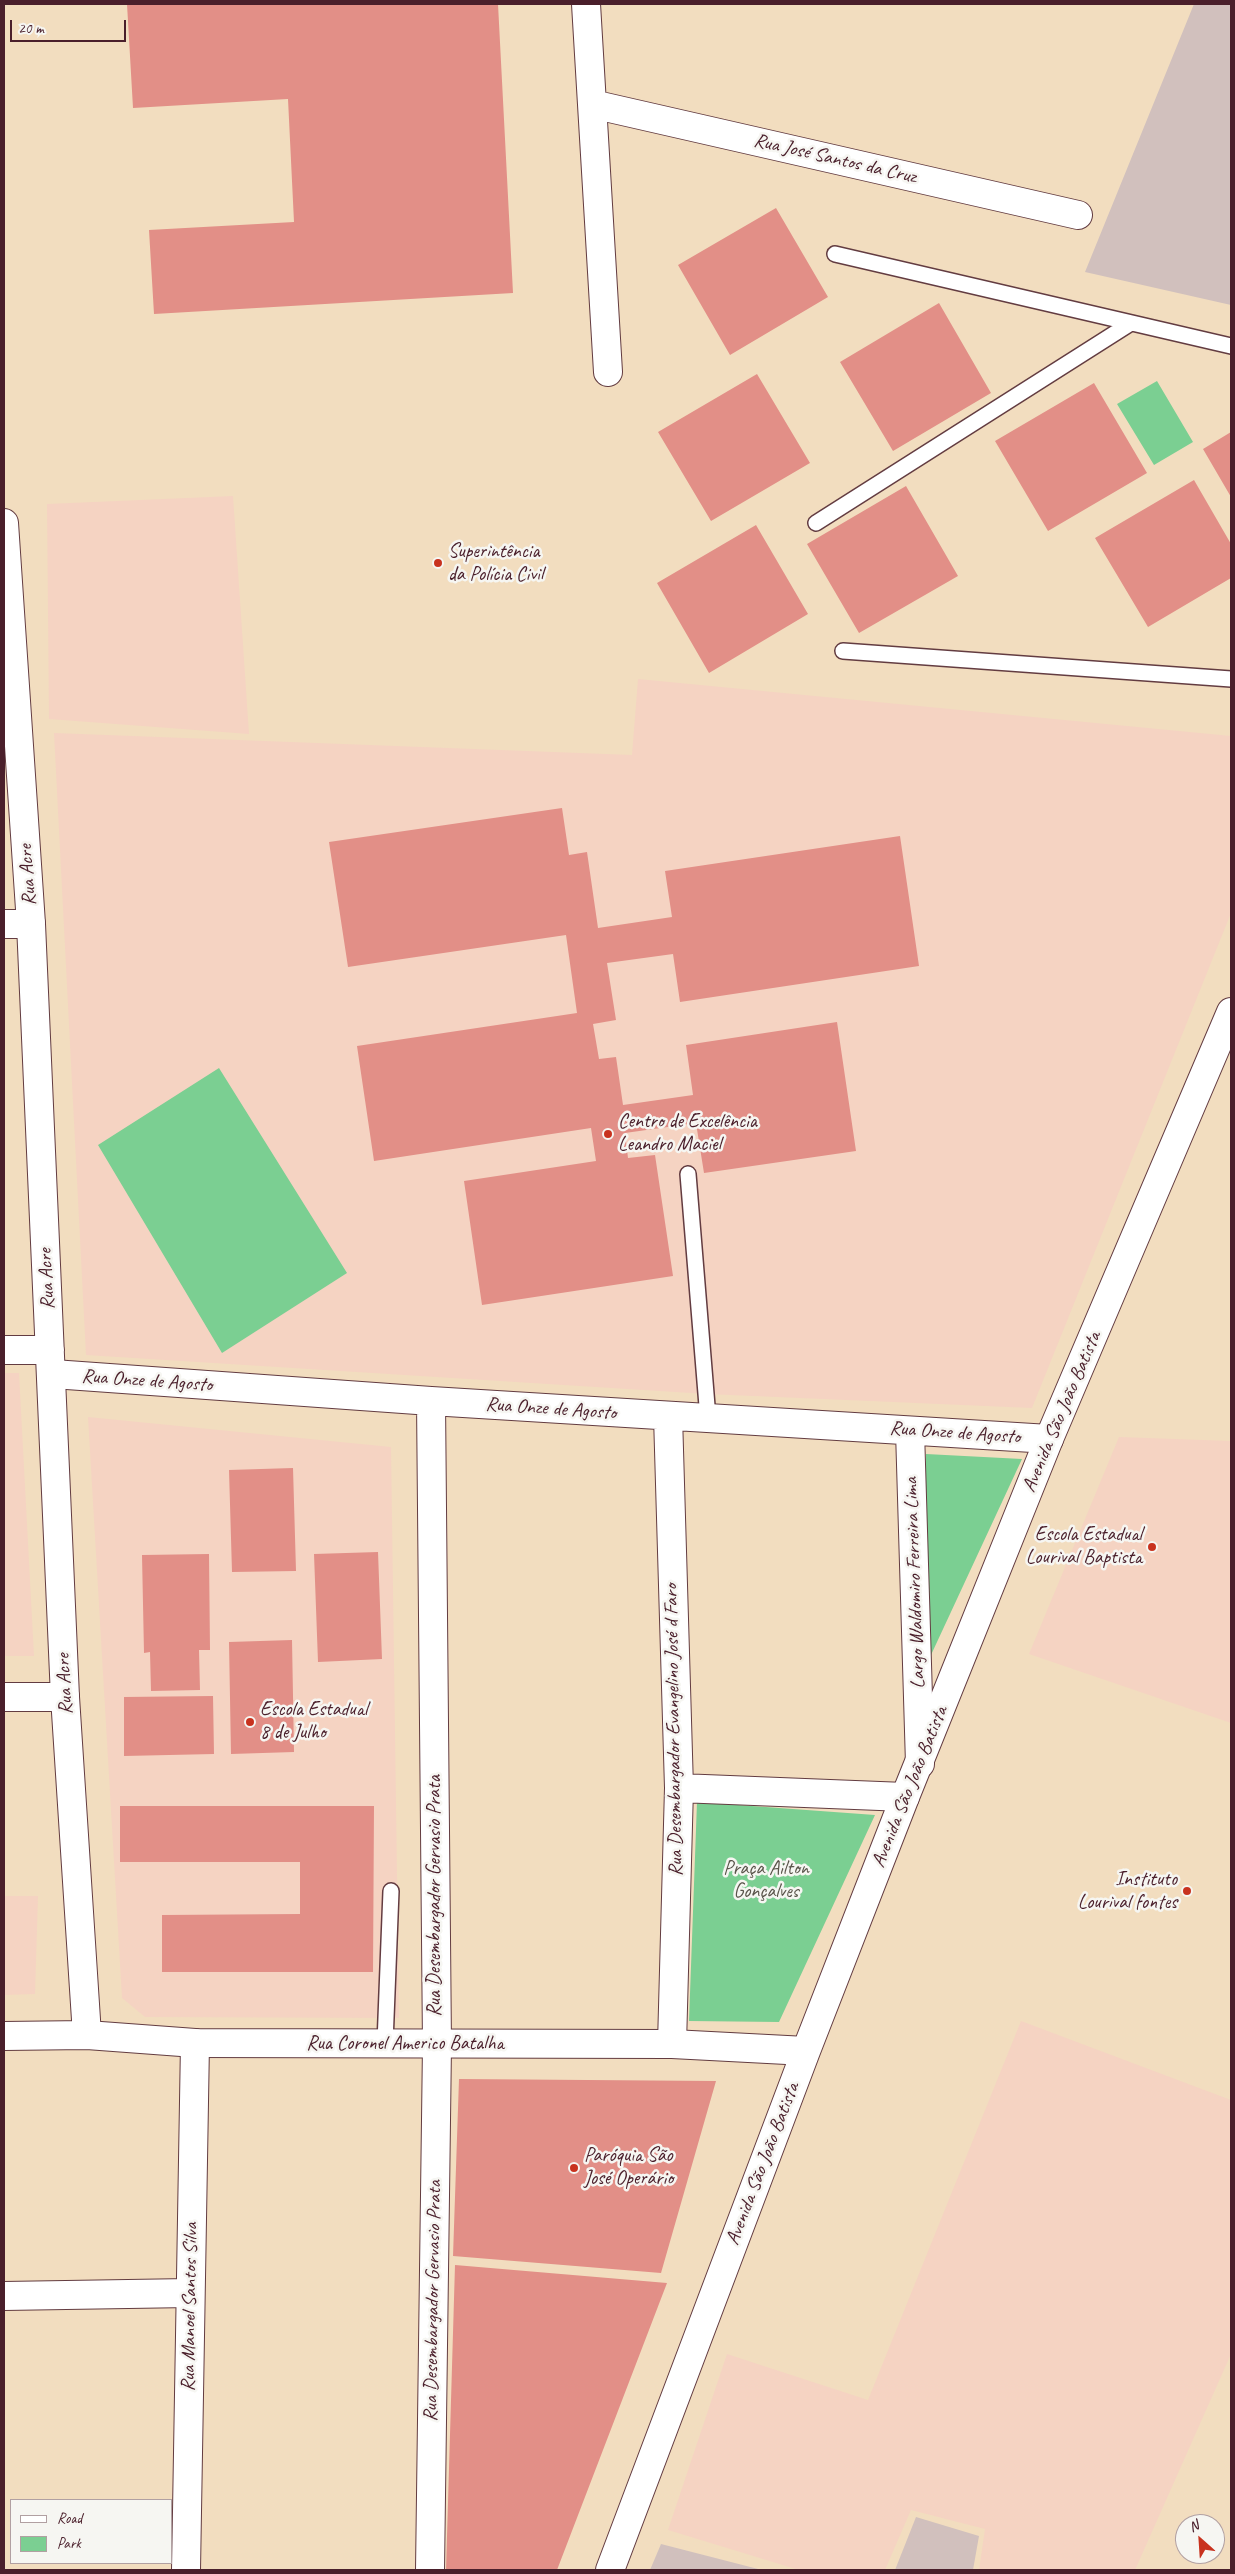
<!DOCTYPE html>
<html>
<head>
<meta charset="utf-8">
<style>
	body { margin:0 }
	#map { position:relative; width:1235px; height:2574px; overflow:hidden; background:#f2ddbf; font-family:Caveat,sans-serif }
	canvas { display:block }
	.frame { position:absolute; inset:0; border:5px solid #4a1f2b; pointer-events:none }
	.legend { position:absolute; left:10px; top:2499px; width:162px; height:65px; box-sizing:border-box; background:#f6f6f2; border:1px solid #b1a0a2; margin:0; padding:6px 9px; list-style:none; font-size:15px; color:#4a1f2b }
	.legend li { display:flex; align-items:center; gap:10px; height:25px }
	.legend b { width:25px; border:1px solid #b1a0a2 }
	.north { position:absolute; left:1175px; top:2514px; width:50px; height:50px; box-sizing:border-box; background:#f6f6f2; border:1px solid #b1a0a2; border-radius:50%; rotate:334deg; font-size:14px; font-weight:700; line-height:20px; text-align:center; color:#4a1f2b }
	.north::after { content:''; display:block; margin:auto; width:18px; height:22px; background:#c8321e; clip-path:polygon(50% 0,100% 100%,50% 72%,0 100%) }
	.scale { position:absolute; left:10px; top:20px; width:116px; height:22px; box-sizing:border-box; border:2px solid #4a1f2b; border-top:0; padding-left:6px; font-size:15px; line-height:18px; white-space:nowrap; color:#4a1f2b; -webkit-text-stroke:4px #f6f6f2; paint-order:stroke }
</style>
</head>
<body>
<div id="map">
<canvas width="1235" height="2574"></canvas>
<div class="frame"></div>
<ul class="legend">
<li><b style="height:6px;background:#fff"></b>Road</li>
<li><b style="height:14px;background:#7bcf92"></b>Park</li>
</ul>
<div class="north">N</div>
<div class="scale">20 m</div>
</div>
<script>
const ctx = document.querySelector('canvas').getContext('2d');
ctx.lineJoin = 'round';
function fill(path, color) { ctx.fillStyle = color; ctx.fill(path, 'evenodd'); }
function stroke(path, color, width, dash) { ctx.strokeStyle = color; ctx.lineWidth = width; ctx.lineCap = dash ? 'butt' : 'round'; ctx.setLineDash(dash || []); ctx.stroke(path); }
function label(font, color, halo, rows, align = 'center') {
  ctx.font = font + ' Caveat,sans-serif'; ctx.lineWidth = 5; ctx.setLineDash([]); ctx.textBaseline = 'middle'; ctx.strokeStyle = halo; ctx.fillStyle = color; for (const [text, x, y, turn = 0] of rows) {
    ctx.save(); ctx.translate(x, y); ctx.rotate((+turn || 0) * Math.PI / 180); ctx.textAlign = isNaN(turn) ? turn : align; if (halo) ctx.strokeText(text, 0, 0); ctx.fillText(text, 0, 0); ctx.restore();
  }
}
const built = new Path2D(`
	M233,496L249,734L49,719L47,504Z
	M638,679L1231,736V913L1032,1408L707,1394L86,1355L54,733L632,755Z
	M4,1373H19L34,1656H4Z
	M88,1417L391,1447L399,2018L145,2017L122,1998Z
	M1119,1437L1231,1441V1723L1029,1654Z
	M4,1896H38L35,1994L4,1995Z
	M1021,2021L1231,2100V2354L1135,2570H979L985,2529L911,2510L885,2570H799L668,2530L727,2354L868,2400Z`);
const industrial = new Path2D(`
	M1194,4H1231V305L1085,272Z
	M916,2517L979,2536L973,2570H895Z
	M661,2544L762,2570H650Z`);
const green = new Path2D(`
	M1157,381L1193,442L1154,465L1117,404Z
	M219,1068L347,1273L222,1353L98,1145Z
	M926,1454L1022,1459L924,1670Z
	M697,1802L875,1815L779,2022L689,2021Z`);
const building = new Path2D(`
	M127,4H498L513,293L154,314L149,230L294,222L288,99L133,108Z
	M776,208L828,297L730,355L678,265Z
	M939,303L991,393L893,451L840,362Z
	M757,374L810,463L711,521L658,432Z
	M1094,383L1147,473L1048,531L995,441Z
	M1231,432V497L1203,449Z
	M1194,480L1231,544V578L1148,627L1095,538Z
	M906,486L958,576L859,633L807,544Z
	M756,525L808,614L709,673L657,583Z
	M562,808L569,855L587,852L598,928L672,917L665,871L900,836L919,966L680,1002L673,954L607,963L616,1020L593,1024L599,1059L616,1057L623,1105L693,1095L686,1045L837,1022L856,1151L704,1173L696,1123L625,1133L628,1158L655,1155L673,1276L482,1305L464,1181L596,1161L591,1128L374,1161L357,1046L577,1013L566,935L348,967L329,842Z
	M293,1468L296,1571L232,1572L229,1470Z
	M378,1552L382,1659L318,1662L314,1554Z
	M209,1554L210,1650H199L200,1690L151,1691L150,1652L144,1653L142,1555Z
	M292,1640L294,1752L231,1754L229,1642Z
	M213,1696L214,1754L124,1756V1697Z
	M120,1806H374L373,1972H162V1915L300,1914V1862H120Z
	M459,2079L716,2081L661,2273L453,2256Z
	M455,2265L667,2283L557,2570H446Z`);
const lane = new Path2D(`
	M835,254L1231,346
	M816,523L1131,323
	M843,651L1231,679
	M688,1174L708,1418
	M385,2043L391,1891`);
const street = new Path2D(`
	M586,4L608,372
	M592,104L1078,215
	M4,924H31
	M53,1374L431,1401L1049,1439
	M668,1416L679,1788L672,2044
	M910,1431L920,1764
	M4,1697H65
	M679,1788L905,1797
	M4,2296L190,2293
	M186,2570L195,2043
	M430,2570L437,2045L431,1401`);
const secondary = new Path2D(`
	M4,523L31,924L65,1697L87,2035
	M4,1350H50
	M4,2036L87,2035L195,2043L672,2044L806,2051
	M610,2570L806,2051L905,1797L1049,1439L1231,1012`);
const markers = [
	[438,563,5,"#c8321e"],
	[608,1134,5,"#c8321e"],
	[1152,1547,5,"#c8321e"],
	[250,1722,5,"#c8321e"],
	[1187,1891,5,"#c8321e"],
	[574,2168,5,"#c8321e"]
];
const streetNames = [
	["Rua José Santos da Cruz",835,159,13],
	["Rua Acre",28,875,-94],
	["Rua Acre",47,1279,-93],
	["Rua Onze de Agosto",147,1381,4],
	["Rua Onze de Agosto",551,1409,4],
	["Avenida São João Batista",1062,1412,-67],
	["Rua Onze de Agosto",955,1433,4],
	["Largo Waldomiro Ferreira Lima",915,1583,-92],
	["Rua Acre",65,1684,-93],
	["Rua Desembargador Evangelino José d Faro",674,1730,-91],
	["Avenida São João Batista",910,1787,-68],
	["Rua Desembargador Gervasio Prata",435,1896,-90],
	["Rua Coronel Americo Batalha",405,2044],
	["Avenida São João Batista",763,2164,-69],
	["Rua Desembargador Gervasio Prata",433,2301,-89],
	["Rua Manoel Santos Silva",190,2307,-89]
];
const poiNames = [
	["Superintência",448,552],
	["da Polícia Civil",448,575],
	["Centro de Excelência",618,1122],
	["Leandro Maciel",618,1145],
	["Escola Estadual",1142,1535,"right"],
	["Lourival Baptista",1142,1558,"right"],
	["Escola Estadual",260,1710],
	["8 de Julho",260,1733],
	["Instituto",1177,1880,"right"],
	["Lourival fontes",1177,1903,"right"],
	["Paróquia São",584,2156],
	["José Operário",584,2179]
];
const parkNames = [
	["Praça Ailton",766,1869],
	["Gonçalves",766,1892]
];
fill(built, '#f5d3c2');
fill(industrial, '#d1c0bd');
fill(green, '#7bcf92');
fill(building, '#e28f87');
stroke(lane, '#633c41', 18);
stroke(street, '#633c41', 30);
stroke(secondary, '#633c41', 30);
stroke(lane, '#fff', 15);
stroke(street, '#fff', 28);
stroke(secondary, '#fff', 28);
for (const [x, y, r, color] of markers) { const dot = new Path2D(); dot.arc(x, y, r, 0, 2 * Math.PI); ctx.fillStyle = color; ctx.fill(dot); stroke(dot, '#f6f6f2', 2); }
label('20px', '#4a1f2b', '#f6f6f2', streetNames);
label('20px', '#4a1f2b', '#f6f6f2', poiNames, 'left');
label('20px', '#59544a', '#f6f6f2', parkNames);
</script>
</body>
</html>
